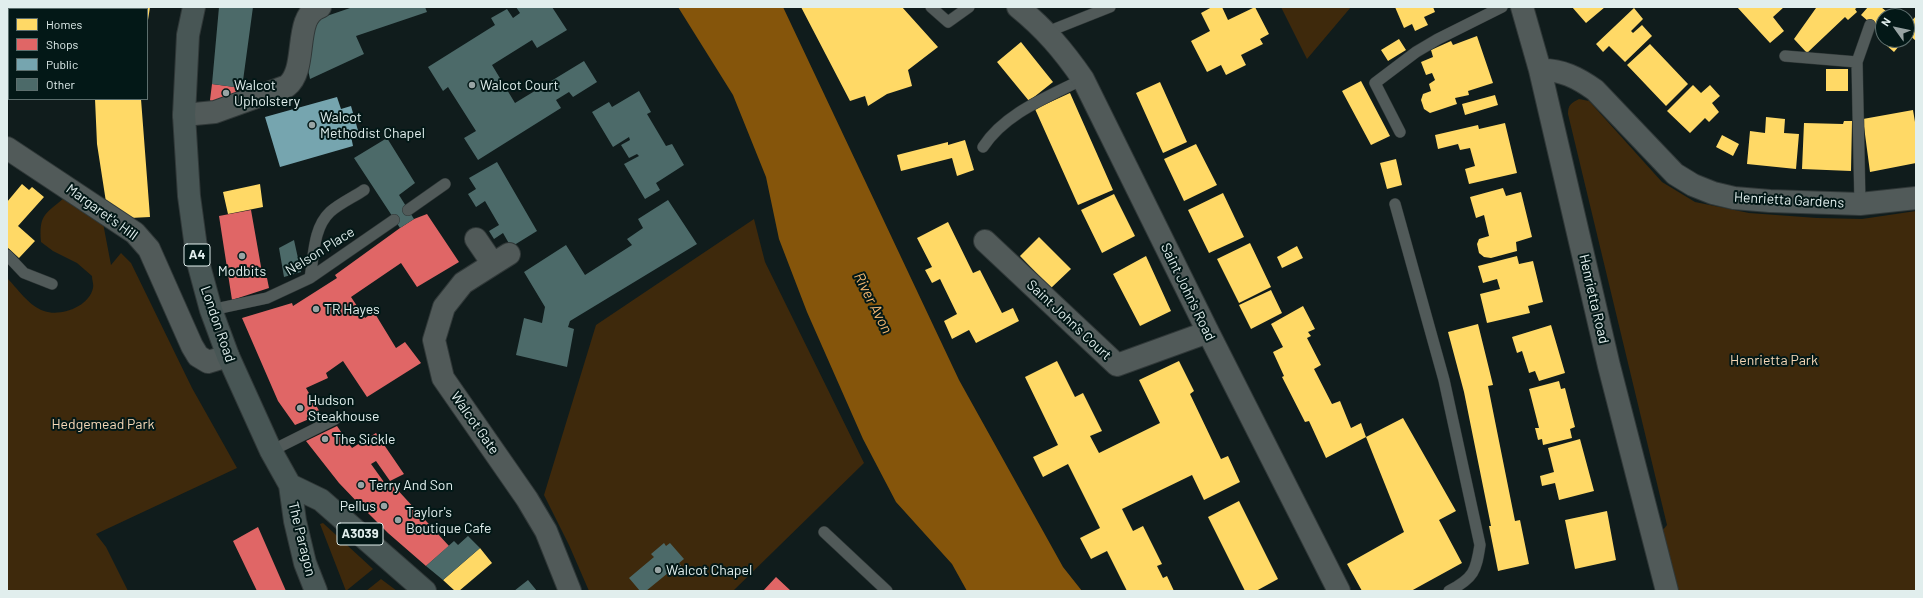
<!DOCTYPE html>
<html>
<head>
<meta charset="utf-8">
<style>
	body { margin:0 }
	#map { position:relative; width:1923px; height:598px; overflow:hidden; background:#101c1c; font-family:Barlow,sans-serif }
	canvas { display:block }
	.frame { position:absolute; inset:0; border:8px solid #e1eeed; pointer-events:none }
	.legend { position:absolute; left:8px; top:8px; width:140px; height:92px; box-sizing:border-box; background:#031817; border:1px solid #5c6e6d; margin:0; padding:5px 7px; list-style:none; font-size:12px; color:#e1eeed }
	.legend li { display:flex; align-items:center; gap:8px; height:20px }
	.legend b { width:20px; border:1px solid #5c6e6d }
	.north { position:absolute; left:1875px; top:8px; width:40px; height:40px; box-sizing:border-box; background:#031817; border:1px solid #5c6e6d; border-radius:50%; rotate:303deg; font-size:11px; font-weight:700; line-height:16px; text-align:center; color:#e1eeed }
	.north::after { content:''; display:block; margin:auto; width:14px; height:18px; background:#98a4a4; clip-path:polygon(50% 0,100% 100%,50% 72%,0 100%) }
</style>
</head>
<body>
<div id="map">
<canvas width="1923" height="598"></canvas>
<div class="frame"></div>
<ul class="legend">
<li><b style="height:11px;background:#ffd966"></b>Homes</li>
<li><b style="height:11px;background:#e06666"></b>Shops</li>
<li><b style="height:11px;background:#76a5af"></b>Public</li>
<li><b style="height:11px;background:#4c6a69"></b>Other</li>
</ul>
<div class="north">N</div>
</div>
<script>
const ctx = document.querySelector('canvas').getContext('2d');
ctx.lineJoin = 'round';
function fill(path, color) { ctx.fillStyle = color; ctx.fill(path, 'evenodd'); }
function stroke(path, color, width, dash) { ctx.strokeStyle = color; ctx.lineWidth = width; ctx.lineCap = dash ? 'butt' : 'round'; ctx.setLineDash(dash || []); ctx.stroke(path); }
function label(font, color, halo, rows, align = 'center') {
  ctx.font = font + ' Barlow,sans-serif'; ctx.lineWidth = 4; ctx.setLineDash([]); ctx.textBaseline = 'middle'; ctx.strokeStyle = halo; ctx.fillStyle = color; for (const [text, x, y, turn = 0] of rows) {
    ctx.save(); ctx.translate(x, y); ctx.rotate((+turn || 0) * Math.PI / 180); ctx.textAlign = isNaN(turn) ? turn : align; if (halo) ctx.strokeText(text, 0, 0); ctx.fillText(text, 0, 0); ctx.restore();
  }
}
const green = new Path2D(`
	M1281,7H1351L1307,59Z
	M1579,99L1589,101L1662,182L1695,202L1749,213L1817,218L1862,219L1916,211V591H1668L1657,537L1667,525L1568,114C1568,105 1571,103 1579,99Z
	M64,198L103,223L111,265L121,253L131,263L192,388L237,468L96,534L106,547L128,591H7V278C17,288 29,306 44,311C60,317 89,307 93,288C94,285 92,280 92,276L77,263L53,251L41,242C39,215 44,215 64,198Z
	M754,219L765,262L864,463L733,591H589L569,545L544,495L596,325Z
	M323,523L373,569L346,591L320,524Z
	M381,579L397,591H366Z`);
const water = new Path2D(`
	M678,7H783L959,380L1063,567L1082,591H967L952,564L896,502L863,439L807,312L779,239L766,177L733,95Z`);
const homes = new Path2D(`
	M107,7H150L148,20L147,9H107Z
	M801,7H902L938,47L908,70L912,86L887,94L868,106L865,96L850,101Z
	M1212,7H1222L1228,20L1255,7L1269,34L1260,39L1263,44L1241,55L1246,65L1226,75L1221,65L1207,72L1191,41L1210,31L1201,13Z
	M1395,7H1433L1435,12L1424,17L1428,25L1415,31L1412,24L1404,28Z
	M1572,7H1605L1586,23Z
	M1737,7H1784L1773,17L1784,31L1770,43Z
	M1815,7H1858L1855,9L1857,12L1848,20L1845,17L1807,53L1794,39L1816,8Z
	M1868,7H1881L1892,16H1883V40H1904L1894,52L1878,38L1882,33L1861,15Z
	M1634,8L1643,19L1631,31L1633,33L1642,25L1652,36L1625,62L1609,46L1603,52L1596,44Z
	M1916,16V41L1907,33V26Z
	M1477,36L1493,83L1468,91L1469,95L1455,98L1457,104L1430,113L1424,109L1421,100L1423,94L1431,91L1429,84L1435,80L1432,73L1426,75L1421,62L1433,57L1431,50L1451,41L1453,45Z
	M1399,39L1406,50L1388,61L1381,50Z
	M1021,42L1053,82L1029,101L997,62Z
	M1650,44L1688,84L1666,106L1627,65Z
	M1826,69H1848V91H1826Z
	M1361,81L1390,136L1371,145L1342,91Z
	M1160,82L1187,142L1163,153L1136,93Z
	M1693,85L1701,93L1710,85L1720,96L1712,103L1719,112L1709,122L1705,118L1690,133L1667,111Z
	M1070,93L1113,190L1078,205L1035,109Z
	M1495,95L1498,105L1465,115L1462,104Z
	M95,99H141L150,217L130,218L106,202L97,144Z
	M1913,110L1916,128V163L1870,172L1863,119Z
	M1766,117L1785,119L1784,133L1799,134L1796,169L1747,164L1750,131L1765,133Z
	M1844,121H1852L1851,171L1802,169L1804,123L1843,124Z
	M1505,123L1517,173L1469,184L1465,169L1475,166L1470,148L1460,150L1458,144L1438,149L1435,135L1478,125L1479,129Z
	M1722,135L1739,144L1733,156L1716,147Z
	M965,140L974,170L957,176L952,158L901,171L897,155L948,142V145Z
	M1196,144L1217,185L1184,201L1164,159Z
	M1396,159L1402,185L1387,189L1380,163Z
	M22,184L29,190L32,187L44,197L18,226L35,241L19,258L7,247V202Z
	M260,184L263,207L228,214L223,192Z
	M1503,188L1506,196L1521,192L1532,237L1516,242L1517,251L1491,258L1484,257L1479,253L1477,244L1479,239L1489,236L1484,215L1476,218L1470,197Z
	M1223,193L1244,237L1209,253L1188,210Z
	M1114,194L1135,236L1102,253L1081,210Z
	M948,222L973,273L980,270L1002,313L1013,308L1019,321L976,343L969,330L952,339L944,321L957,314L940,279L932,283L925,270L932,267L917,238Z
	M1039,237L1071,269L1051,288L1020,256Z
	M1250,243L1271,287L1239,303L1217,259Z
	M1297,246L1303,258L1282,268L1277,257Z
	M1146,256L1171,311L1140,326L1113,274Z
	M1517,256L1519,264L1533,261L1543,302L1528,306L1530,313L1487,323L1480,294L1500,289L1497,279L1483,283L1478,266Z
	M1271,290L1282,313L1251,329L1239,305Z
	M1303,306L1315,329L1308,332L1311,336L1307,338L1321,365L1314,369L1332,404L1340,401L1351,428L1361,423L1366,437L1326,458L1309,421L1305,422L1282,377L1284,376L1273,352L1283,347L1271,324Z
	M1478,324L1493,385L1488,386L1515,521L1520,520L1529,564L1498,571L1489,526H1491L1464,392L1448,332Z
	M1551,325L1565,373L1539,381L1535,371L1529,373L1522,351L1517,353L1512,337Z
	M1057,361L1075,397L1083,393L1102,431L1090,436L1099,453L1160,423L1139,380L1179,361L1194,391L1190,394L1221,459L1228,456L1240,482L1204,500L1192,475L1122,509L1133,531L1143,526L1162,564L1157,566L1163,578L1167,576L1174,591H1127L1107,551L1091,559L1080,538L1100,528L1068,464L1043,477L1033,457L1058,445L1025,377Z
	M1559,381L1561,389L1565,388L1575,427L1570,429L1572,438L1543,445L1542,439L1538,440L1535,428H1539L1529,389Z
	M1403,418L1456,511L1439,520L1462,563L1411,591H1362L1347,564L1404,532L1366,437Z
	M1580,439L1594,491L1559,500L1555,483L1542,486L1540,476L1554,472L1548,448Z
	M1239,501L1278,579L1256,591H1245L1208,517Z
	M1607,511L1616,560L1575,569L1565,520Z
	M480,548L492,563L459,591H455L443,580Z`);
const shops = new Path2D(`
	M212,84L242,88L241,98L212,103L210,100Z
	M251,210L263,278H267L269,288L232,300L219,216Z
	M427,214L459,262L417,287L401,263L351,297L365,318L374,312L396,348L405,342L421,363L367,397L343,361L326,373L328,378L306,388L321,414L295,425L278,401L242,318L292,303L293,306L337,278L335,275L400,228L414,219Z
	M337,426L352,448L376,433L404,474L390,481L376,461L371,464L389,489L394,486L449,546L426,566L388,533L361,506L339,483L306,441Z
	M258,527L286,591H257L233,541Z
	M776,577L791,591H763Z`);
const public = new Path2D(`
	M337,97L341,109L351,106L359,134L351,136L353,146L280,167L265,117Z`);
const building = new Path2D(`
	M219,7H253L242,88L212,84Z
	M353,7H425L427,12L356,36L364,54L310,79L305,56L315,20Z
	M516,7H552L567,30L537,48L532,40L492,65L515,103L584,61L597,82L573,97L569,92L556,100L561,108L478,160L464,138L476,131L448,87L443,91L428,67L495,25L491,18L507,9L513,18L520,13Z
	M639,91L651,112L647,114L666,146L672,144L684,165L656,183L660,190L645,199L624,164L639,156L637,154L629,158L621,145L630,140L629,137L613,147L592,112L609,102L612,107Z
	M387,138L415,183L399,195L414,219L400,228L354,158Z
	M497,162L537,231L511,247L503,233L494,239L489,231L499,225L485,201L476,207L468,194L476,189L469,178Z
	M668,200L697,244L570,321L568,327L574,329L567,367L516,355L524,318L542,323L545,307L524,272L566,245L585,275L632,245L627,239L643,228L638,219Z
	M294,240L301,272L284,277L279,248Z
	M468,536L480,548L443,580L426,566L454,541L458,545Z
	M664,543L666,546L670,543L684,559L679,563L681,566L670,576L668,573L646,591H640L629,578L654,557L651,554Z
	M528,580L537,591H514Z`);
const lane = new Path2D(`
	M931,7L948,22L969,7
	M1047,32L1110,7
	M1785,56L1857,62
	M1400,132L1375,83L1416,52L1438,39L1502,7
	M983,147C1005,113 1048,97 1083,79
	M1395,204L1444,380L1480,545C1476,571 1474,578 1449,591
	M1860,204L1857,62L1870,25
	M408,210L445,184
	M7,255L24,273L52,284
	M310,278C314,256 313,228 330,212C340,203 354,197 364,190
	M211,310L267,298L310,278L394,220
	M271,451L335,419
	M824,532L887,591`);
const street = new Path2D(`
	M1018,7C1045,29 1063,50 1083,79L1208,332L1339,591
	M1522,7L1540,70L1609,366L1667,591
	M7,37L9,11
	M1540,70C1561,69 1578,78 1595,90L1675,174L1693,185L1713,193L1734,198L1770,201L1860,204L1916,198
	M184,115L215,112L287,86C309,69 292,16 320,7
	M7,148L135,233L149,249L192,346L198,356L208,362L228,356
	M476,239L493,264L463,283L444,307L434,340L443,378L527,499L546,531L570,591
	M985,241L1117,365L1208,332
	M493,264L509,254`);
const primary = new Path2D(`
	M194,7L188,35L184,115L189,196L198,262L211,310L228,356L271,451L290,485L295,521L305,563L316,591
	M290,485L321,500L425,591`);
const markers = [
	[472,85,4,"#98a4a4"],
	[226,93,4,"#98a4a4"],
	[312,125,4,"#98a4a4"],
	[242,256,4,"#98a4a4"],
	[316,309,4,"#98a4a4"],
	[300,408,4,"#98a4a4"],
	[325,439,4,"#98a4a4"],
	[361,485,4,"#98a4a4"],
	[384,506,4,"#98a4a4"],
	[398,520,4,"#98a4a4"],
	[658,570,4,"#98a4a4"]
];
const shields = [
	[197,255,26],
	[360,534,46]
];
const shieldNames = [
	["A4",197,255],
	["A3039",360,534]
];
const poiNames = [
	["Walcot",234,85],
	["Upholstery",234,101],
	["Walcot Court",480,85],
	["Walcot",320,117],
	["Methodist Chapel",320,133],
	["Modbits",242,271,"center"],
	["TR Hayes",324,309],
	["Hudson",308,400],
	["Steakhouse",308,416],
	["The Sickle",333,439],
	["Terry And Son",369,485],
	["Pellus",376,506,"right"],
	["Taylor's",406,512],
	["Boutique Cafe",406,528],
	["Walcot Chapel",666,570]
];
const streetNames = [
	["Henrietta Gardens",1789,200,3],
	["Margaret's Hill",102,212,36],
	["Nelson Place",320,251,-32],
	["Saint John's Road",1188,292,64],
	["Henrietta Road",1594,299,77],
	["Saint John's Court",1069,320,43],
	["London Road",218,324,71],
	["Walcot Gate",475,423,55],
	["The Paragon",302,539,76]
];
const parkNames = [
	["Henrietta Park",1774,360],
	["Hedgemead Park",103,424]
];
const waterNames = [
	["River Avon",873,303,63]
];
fill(green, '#3e290c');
fill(water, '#85550b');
fill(homes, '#ffd966');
fill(shops, '#e06666');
fill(public, '#76a5af');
fill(building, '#4c6a69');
stroke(lane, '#303838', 12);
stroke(street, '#303838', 24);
stroke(primary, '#303838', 24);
stroke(lane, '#515a59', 11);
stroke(street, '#515a59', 22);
stroke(primary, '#485655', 22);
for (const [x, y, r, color] of markers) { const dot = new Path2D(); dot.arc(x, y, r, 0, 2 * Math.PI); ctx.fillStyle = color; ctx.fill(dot); stroke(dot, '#031817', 1.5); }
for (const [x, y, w] of shields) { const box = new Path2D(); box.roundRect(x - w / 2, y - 11, w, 22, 3); ctx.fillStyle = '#031817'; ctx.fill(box); stroke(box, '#e1eeed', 1); }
label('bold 13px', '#e1eeed', null, shieldNames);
label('14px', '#e1eeed', '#031817', poiNames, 'left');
label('14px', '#e1eeed', '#031817', streetNames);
label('14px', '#f7d8b7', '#031817', parkNames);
label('italic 15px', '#f5b872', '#031817', waterNames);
</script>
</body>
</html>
